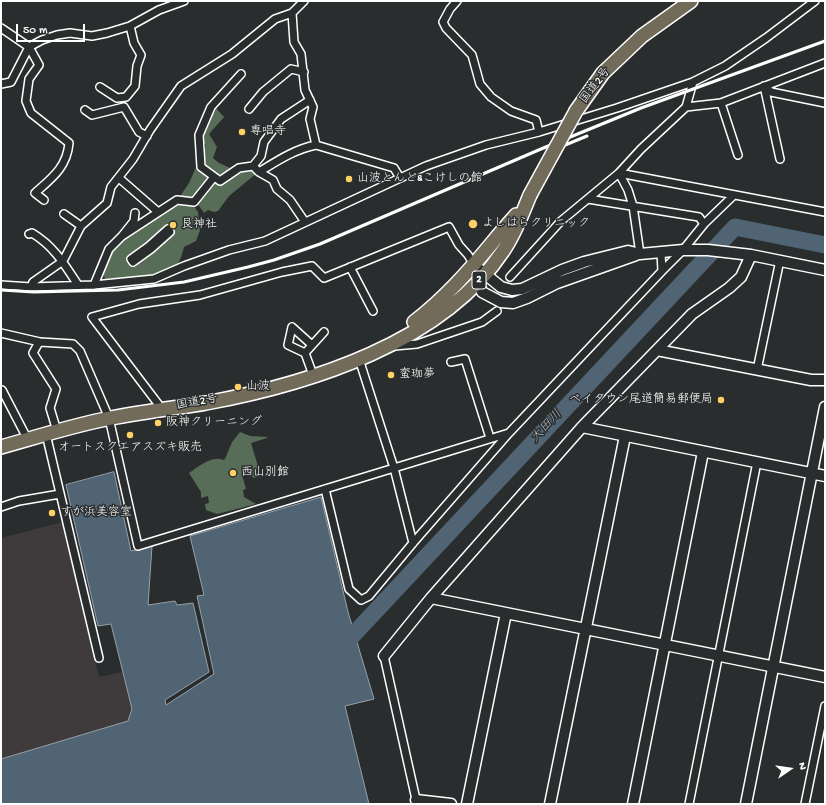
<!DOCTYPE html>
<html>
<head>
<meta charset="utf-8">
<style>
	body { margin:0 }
	#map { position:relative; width:826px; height:805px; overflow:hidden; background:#2a2d2e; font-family:"Gochi Hand",sans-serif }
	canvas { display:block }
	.frame { position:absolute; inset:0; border:2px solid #fff; pointer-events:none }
	.north { position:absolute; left:770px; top:749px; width:40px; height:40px; -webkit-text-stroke:3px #2a2d2e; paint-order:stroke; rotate:77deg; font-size:11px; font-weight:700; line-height:16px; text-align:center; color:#fff }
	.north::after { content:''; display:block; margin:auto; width:14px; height:18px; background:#fff; clip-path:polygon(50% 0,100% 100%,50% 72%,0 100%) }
	.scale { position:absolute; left:16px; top:24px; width:69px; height:18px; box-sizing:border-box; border:2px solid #fff; border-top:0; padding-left:5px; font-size:12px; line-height:14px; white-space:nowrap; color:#fff; -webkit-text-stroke:3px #2a2d2e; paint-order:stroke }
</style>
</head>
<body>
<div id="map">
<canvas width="826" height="805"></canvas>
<div class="frame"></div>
<div class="north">N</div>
<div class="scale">50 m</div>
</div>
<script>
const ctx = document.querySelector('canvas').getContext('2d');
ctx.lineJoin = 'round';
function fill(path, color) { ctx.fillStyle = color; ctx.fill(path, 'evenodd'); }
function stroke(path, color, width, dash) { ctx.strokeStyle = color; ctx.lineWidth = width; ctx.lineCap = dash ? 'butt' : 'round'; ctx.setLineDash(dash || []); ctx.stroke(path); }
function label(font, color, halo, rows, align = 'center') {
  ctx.font = font + ' "Gochi Hand","Klee One",sans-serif'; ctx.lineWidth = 3; ctx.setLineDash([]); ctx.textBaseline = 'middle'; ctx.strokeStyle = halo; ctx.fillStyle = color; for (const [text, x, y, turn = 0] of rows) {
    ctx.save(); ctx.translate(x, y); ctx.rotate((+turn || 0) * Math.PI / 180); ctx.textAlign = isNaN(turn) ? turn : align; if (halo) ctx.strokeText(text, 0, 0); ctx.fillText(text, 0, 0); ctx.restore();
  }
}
const built = new Path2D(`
	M63,522L99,677L122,672L132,709L128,721L1,759V538Z`);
const green = new Path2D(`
	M215,107L224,117L209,134L217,147L213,158L219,163L237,171L252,167L257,173L229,196L218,211L214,212L208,210L204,213L197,203L179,198L189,183L206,145L201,142L200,136Z
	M177,202L193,205L198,212L200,230L196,241L184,247C182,254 181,259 177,265C166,278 125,280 107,282L102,273L111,251L129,236Z
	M240,432L250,436L267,437V438L251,443L261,476L253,478L250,472L242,475L246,489L243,490L244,497L256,504L217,514L206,510L205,504L209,503L208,496L201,498V492L189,473C198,467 212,455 223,460L225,459L232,442Z`);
const water = new Path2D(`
	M114,472L131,551L152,546L148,605L175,601L177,605L193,603L209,672L165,700L166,705L214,674L197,596L204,595L190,536L321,497L348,612L374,699L345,706L369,804H1V759L128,721L132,709L111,624L98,626L66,485Z`);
const river = new Path2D(`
	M339,650L735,227L825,245`);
const streetTunnel = new Path2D(`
	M497,311L510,277`);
const street = new Path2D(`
	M457,1L450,9L443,22L446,28L472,55L480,84L491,97L511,111L536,120L539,132
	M292,13L294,42L301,54L305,90L313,107L310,119L316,145
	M1,28L29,47L39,65L29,79L26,101L31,113L69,143C67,167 52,178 35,193L44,200
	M241,74L211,107L199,135L201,167L220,181L239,168L253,166L261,156L264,142L281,119L310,100
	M1,84L11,82L29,47L42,40L57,35L70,33L92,36L107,33L130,26L159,10L184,1
	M764,86L780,159
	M765,86L771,92L825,103
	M100,87L117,98L126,97L135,86L137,66L141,55L134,43L130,26
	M721,103L738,155
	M686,107L721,103L825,63
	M249,109L263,92L291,69L304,72
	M85,110L92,115L124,107L139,132L147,136
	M253,166L259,172C277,161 295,149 316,145L394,168L400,178
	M259,172L273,180L277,189L290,200L305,222
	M619,173L825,212
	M619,173L628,190L633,206L640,254
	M119,178L158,212
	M588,199L699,217L704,224L683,250L662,271
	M64,214L81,226
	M704,224L734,195
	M168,229L170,232L151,249L133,262L131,259L149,246Z
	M29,234L32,233C54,246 65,265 78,285
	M122,236L177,200L194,202L214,177
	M350,267L373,311
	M510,277L561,221L619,173L641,149L686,107L693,82
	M1,285L31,287L94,285L154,279L184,266L229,250L265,241L426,166L486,145L539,132L617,108L693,82L725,66L766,38L815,1
	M94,285L109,249L122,236L134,221L135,213
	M31,287L33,282L63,261L81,226L107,203L111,187L133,159L150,130L181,86L232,54L275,19L292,13L304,1
	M1,333L40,342L73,344L80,351L109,418L138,546L509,433
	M39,342L33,353L56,389L50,408L57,431
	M312,345L292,327L288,345L305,353L324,332
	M394,346L417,344L482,322L497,311
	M305,353L313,375
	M359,359L394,468L413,543
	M451,362L465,359L490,438
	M757,370L780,260
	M1,390H2L28,440
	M162,409L92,317L139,304L200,295L282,272L312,266L324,278L449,227L459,245L468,255L474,265
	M46,434L99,658
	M325,489L349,589L361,600L369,596L413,543L509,433L662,271L661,253
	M1,507L19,501L60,494
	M384,656L417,804
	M689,804L757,462
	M805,804L825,706`);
const secondary = new Path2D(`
	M474,265L501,287L512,290L522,289L562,270L584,262L628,251L640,254L683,250H708L751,255L825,270
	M477,277L482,292L501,302L513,303L527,298L557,283L636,255
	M657,350L811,380H825
	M582,427L825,476
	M431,598L825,677
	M384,656L431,598L582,427L692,314L729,288L741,277L751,255
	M416,800L451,804
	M467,804L506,613
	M550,804L625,436
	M633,804L703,452
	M746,804L825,407`);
const highway = new Path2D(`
	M576,111L603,73L642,36L691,1
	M414,322C444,299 468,272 492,243C500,233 508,224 516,215
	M1,447C37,437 74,425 111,418C143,412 174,408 206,403C309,384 442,343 503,251C515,234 522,214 530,195`);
const rail = new Path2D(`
	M558,148L587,136
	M1,290L34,292L118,290L184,282L248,267L274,260L320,244L541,149L641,108L825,41`);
const highwayBridge = new Path2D(`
	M530,195L576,111`);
const markers = [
	[242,132,4,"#ffd166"],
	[349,179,4,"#ffd166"],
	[473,224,5,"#ffd166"],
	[173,225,4,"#ffd166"],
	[391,375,4,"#ffd166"],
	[238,387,4,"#ffd166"],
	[721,400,4,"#ffd166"],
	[158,423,4,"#ffd166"],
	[130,435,4,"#ffd166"],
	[233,473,4,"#ffd166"],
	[52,513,4,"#ffd166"]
];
const shields = [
	[479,280,14]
];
const shieldNames = [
	["2",479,280]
];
const streetNames = [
	["国道2号",596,86,-53],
	["国道2号",197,403,-10]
];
const poiNames = [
	["専唱寺",250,132],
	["山波とんど&こけしの館",357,179],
	["よしはらクリニック",482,224],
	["艮神社",181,225],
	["蛮珈夢",399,375],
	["山波",246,387],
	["ベイタウン尾道簡易郵便局",713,400,"right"],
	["阪神クリーニング",166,423],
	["オートスクエアスズキ販売",130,448,"center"],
	["西山別館",241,473],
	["すが浜美容室",60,513]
];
const waterNames = [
	["大田川",547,427,-47]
];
fill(built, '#3f3b3c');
fill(green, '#586d58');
fill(water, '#506473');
stroke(water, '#96a2ab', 1);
stroke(river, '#506473', 17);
stroke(streetTunnel, '#3f4243', 7, [7, 3.5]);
stroke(street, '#fff', 10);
stroke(secondary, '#fff', 13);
stroke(highway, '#fff', 16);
stroke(street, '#2a2d2e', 7);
stroke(secondary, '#2a2d2e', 10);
stroke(highway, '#726b5a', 13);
stroke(rail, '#fff', 3);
stroke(highwayBridge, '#fff', 16, []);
stroke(highwayBridge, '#726b5a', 13);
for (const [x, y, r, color] of markers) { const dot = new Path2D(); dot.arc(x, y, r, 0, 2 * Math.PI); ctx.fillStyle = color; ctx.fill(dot); stroke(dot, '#2a2d2e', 1.5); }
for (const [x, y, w] of shields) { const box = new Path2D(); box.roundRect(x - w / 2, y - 9, w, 18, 3); ctx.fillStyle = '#2a2d2e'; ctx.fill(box); stroke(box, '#fff', 1); }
label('bold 11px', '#fff', null, shieldNames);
label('12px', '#fff', '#2a2d2e', streetNames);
label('12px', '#fff', '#2a2d2e', poiNames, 'left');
label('italic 13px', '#b0b9c0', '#2a2d2e', waterNames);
</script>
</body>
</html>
